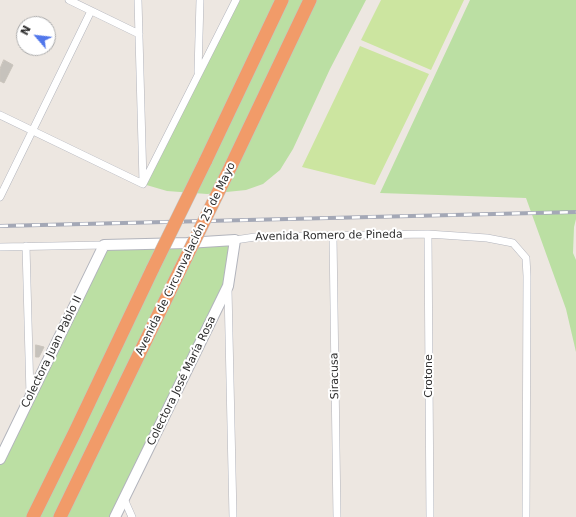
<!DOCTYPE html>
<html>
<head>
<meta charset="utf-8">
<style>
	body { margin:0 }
	#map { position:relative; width:576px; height:517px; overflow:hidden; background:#ede7e1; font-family:"DejaVu Sans",sans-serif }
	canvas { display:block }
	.north { position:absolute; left:16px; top:16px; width:40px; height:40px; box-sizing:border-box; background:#fff; border:1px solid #ababab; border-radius:50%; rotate:298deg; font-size:11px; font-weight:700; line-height:16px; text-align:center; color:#2d2d2d }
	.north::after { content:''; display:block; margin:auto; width:14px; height:18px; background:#5177eb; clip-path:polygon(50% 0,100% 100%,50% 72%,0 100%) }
</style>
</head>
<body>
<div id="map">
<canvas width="576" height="517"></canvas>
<div class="north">N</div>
</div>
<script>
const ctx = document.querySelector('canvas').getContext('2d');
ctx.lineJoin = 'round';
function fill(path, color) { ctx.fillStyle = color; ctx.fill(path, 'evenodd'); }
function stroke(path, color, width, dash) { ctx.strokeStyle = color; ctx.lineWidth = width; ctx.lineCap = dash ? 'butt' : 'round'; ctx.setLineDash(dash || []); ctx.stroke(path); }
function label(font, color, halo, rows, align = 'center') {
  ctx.font = font + ' "DejaVu Sans",sans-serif'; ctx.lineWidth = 4; ctx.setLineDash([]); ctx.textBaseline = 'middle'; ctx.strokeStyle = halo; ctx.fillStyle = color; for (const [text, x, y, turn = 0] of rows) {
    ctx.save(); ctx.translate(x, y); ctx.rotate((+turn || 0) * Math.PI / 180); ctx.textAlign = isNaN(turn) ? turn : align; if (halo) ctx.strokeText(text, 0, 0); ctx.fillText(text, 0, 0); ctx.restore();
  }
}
const green = new Path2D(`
	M236,0H366L330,69L293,149L280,170L263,184L246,190L207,194L167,191L143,184Z
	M470,0H576V219L574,227L573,253L576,260V352L566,309L526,198L380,193Z
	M235,240L228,286L115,517H0V459L104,245Z`);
const pitch = new Path2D(`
	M381,0H464L431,70L361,40Z
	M360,46L429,74L375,185L302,167Z`);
const building = new Path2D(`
	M4,60L13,65L4,83L0,81V69Z
	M36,345L44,347L39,357H36Z`);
const minor = new Path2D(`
	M69,0L139,34
	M138,0L143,182
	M198,72L200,0
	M0,115L143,184
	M143,184L236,0
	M0,197L91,11
	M428,234L430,517
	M333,236L337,517
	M235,240L255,237L428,234L487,238L513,243L526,258L527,276L526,517
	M26,246L30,395
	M0,247L104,245
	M228,289L233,517
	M124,499L132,517`);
const secondary = new Path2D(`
	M0,459L104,245L187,243L235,240L228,286L115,517`);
const motorway = new Path2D(`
	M205,162L282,0
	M231,166L310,0
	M33,517L75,432L153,268
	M60,517L180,270`);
const rail = new Path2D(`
	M0,226L576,212`);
const motorwayBridge = new Path2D(`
	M153,268L205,162
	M180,270L231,166`);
const streetNames = [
	["Avenida Romero de Pineda",329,236,-1],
	["Avenida de Circunvalación 25 de Mayo",186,259,-64],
	["Colectora Juan Pablo II",52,352,-64],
	["Siracusa",335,376,-91],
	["Crotone",429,376,-90],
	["Colectora José María Rosa",182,381,-64]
];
fill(green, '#bbdfa3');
fill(pitch, '#cce5a0');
fill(building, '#c6c2bc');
stroke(building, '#c9c3bb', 1);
stroke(minor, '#b2b4bc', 8);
stroke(secondary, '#b2b4bc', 12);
stroke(motorway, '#c4c4c4', 14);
stroke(minor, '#fff', 7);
stroke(secondary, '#fff', 10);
stroke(motorway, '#f19b69', 13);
stroke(rail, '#a4a8b6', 4);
stroke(rail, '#fff', 2.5, [8]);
stroke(motorwayBridge, '#c4c4c4', 14, []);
stroke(motorwayBridge, '#f19b69', 13);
label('11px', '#2d2d2d', '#fff', streetNames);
</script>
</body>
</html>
